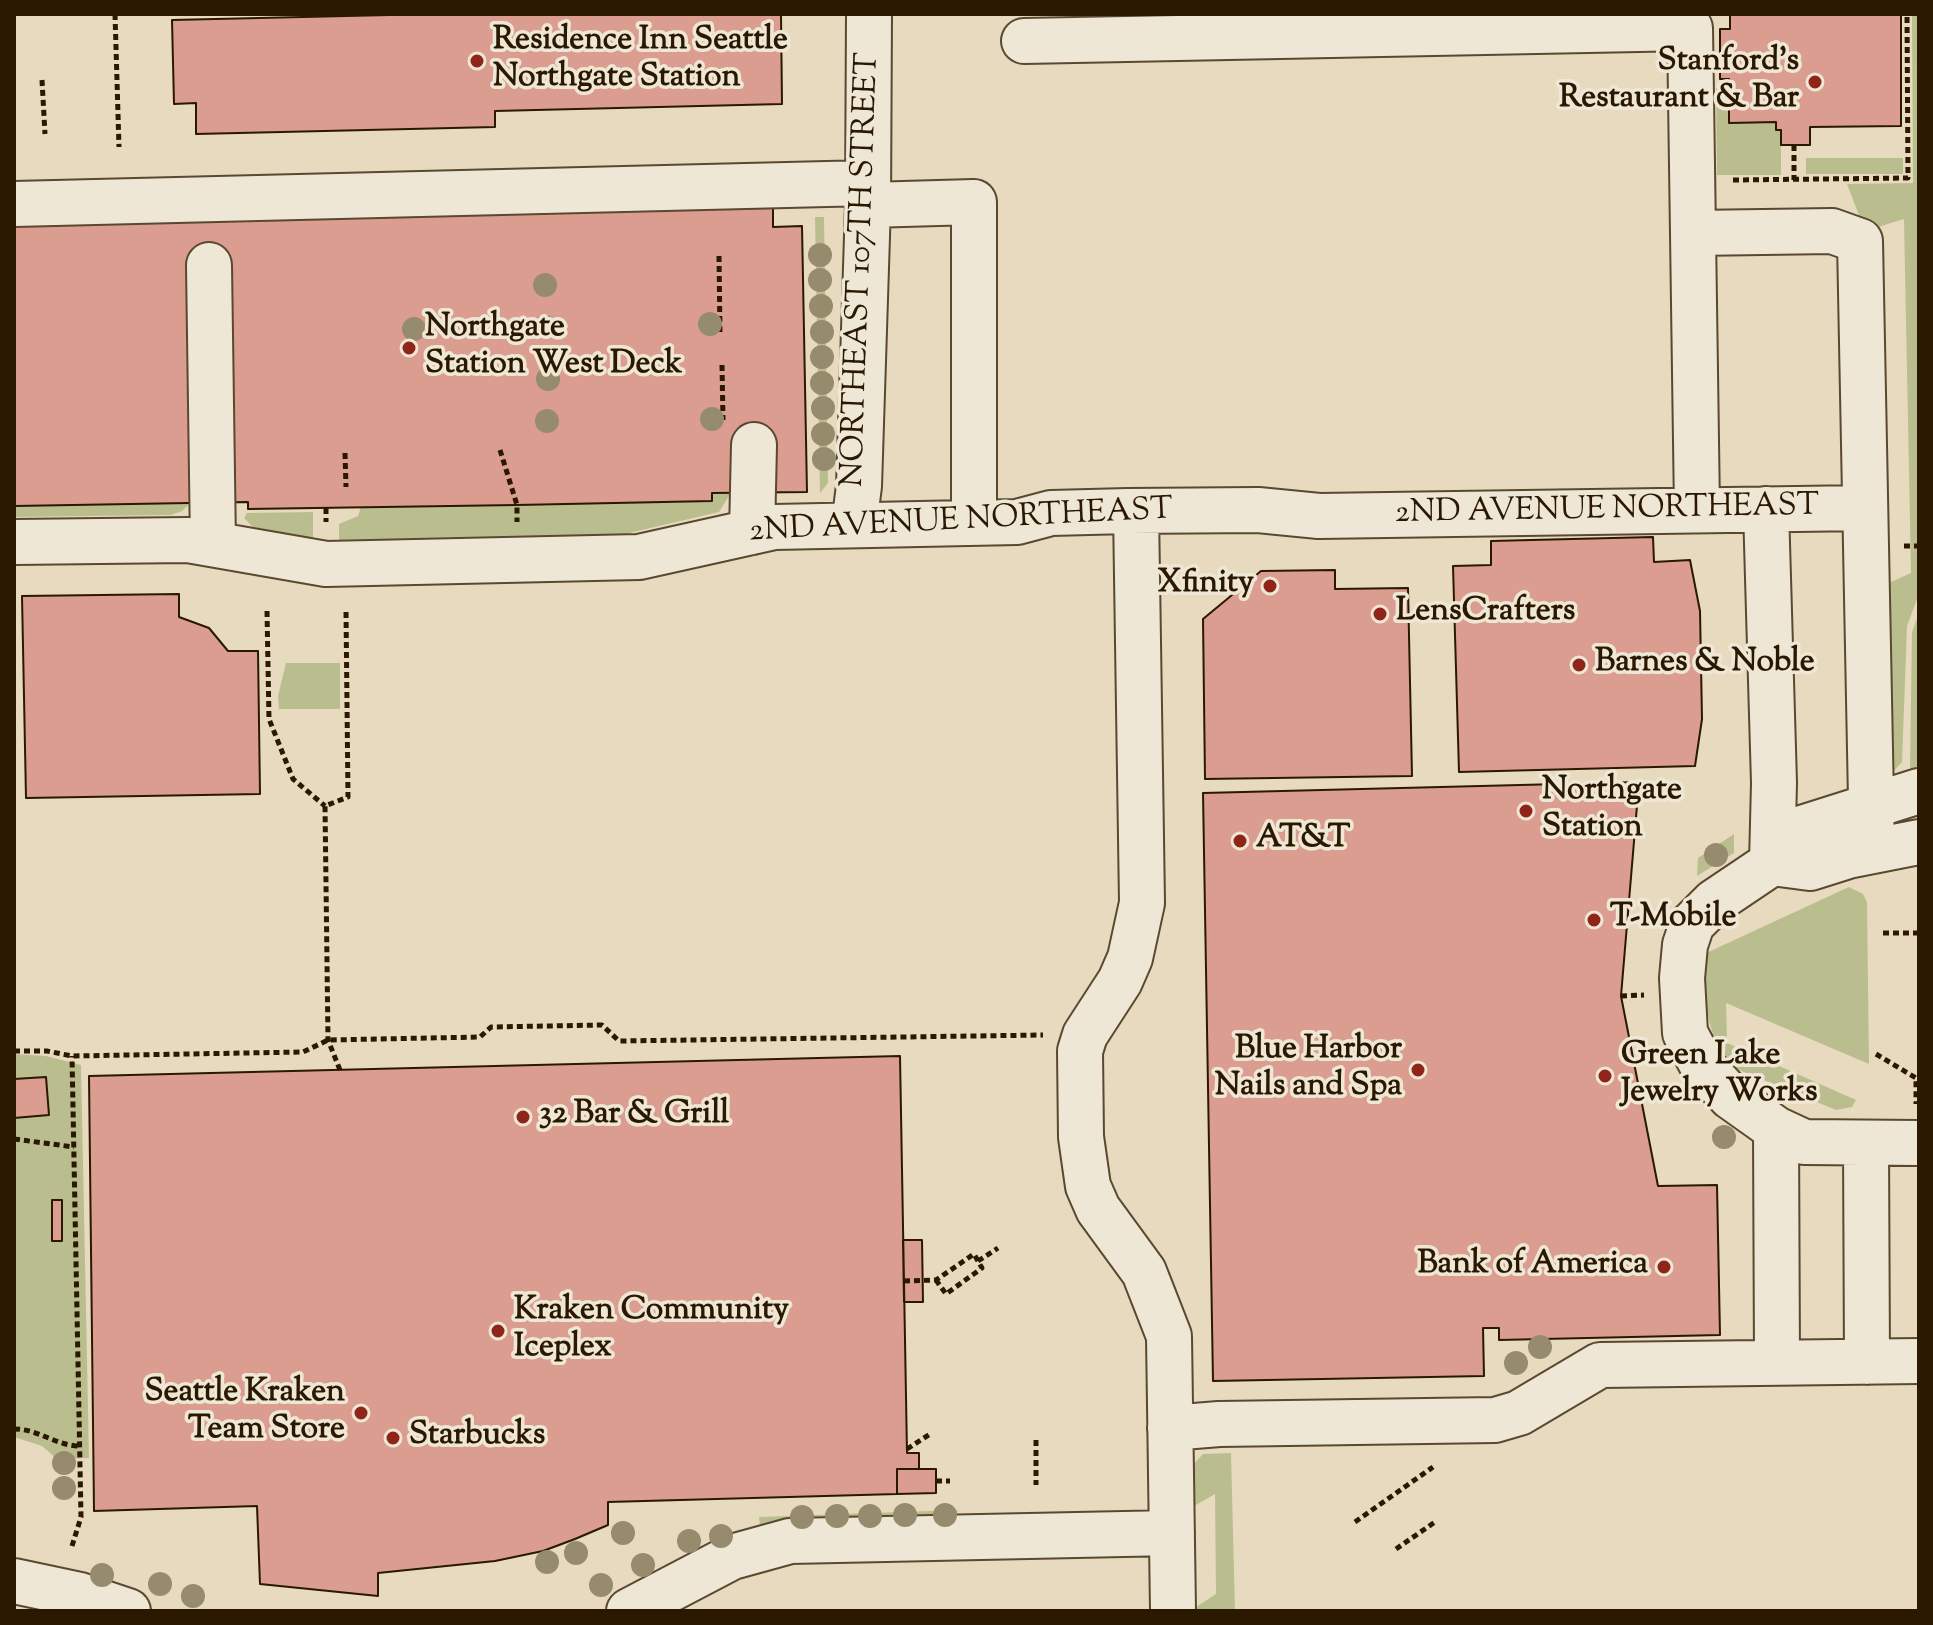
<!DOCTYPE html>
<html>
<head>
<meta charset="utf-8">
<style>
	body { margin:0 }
	#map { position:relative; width:1933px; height:1625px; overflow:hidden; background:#e7dabe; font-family:"Sorts Mill Goudy",serif }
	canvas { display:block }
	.frame { position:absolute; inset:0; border:16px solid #2b1801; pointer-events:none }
</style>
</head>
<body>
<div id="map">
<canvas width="1933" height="1625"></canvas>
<div class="frame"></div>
</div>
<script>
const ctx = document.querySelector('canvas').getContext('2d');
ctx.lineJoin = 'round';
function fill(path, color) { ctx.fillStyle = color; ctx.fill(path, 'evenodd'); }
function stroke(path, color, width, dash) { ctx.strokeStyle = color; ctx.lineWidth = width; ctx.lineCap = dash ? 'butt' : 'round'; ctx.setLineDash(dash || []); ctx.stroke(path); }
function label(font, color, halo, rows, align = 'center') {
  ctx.font = font + ' "Sorts Mill Goudy",serif'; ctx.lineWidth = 7; ctx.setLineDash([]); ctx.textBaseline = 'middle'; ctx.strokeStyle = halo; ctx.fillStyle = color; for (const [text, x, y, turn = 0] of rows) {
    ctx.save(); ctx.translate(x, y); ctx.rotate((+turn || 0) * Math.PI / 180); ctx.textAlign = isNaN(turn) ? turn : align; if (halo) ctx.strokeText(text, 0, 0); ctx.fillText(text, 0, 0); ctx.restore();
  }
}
const green = new Path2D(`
	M1912,14H1919V594L1907,626L1902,762L1894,771H1884L1880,587L1911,573L1904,219L1865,231L1847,184L1913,183Z
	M1716,88H1729L1730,122H1776V130H1781V175H1717Z
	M1806,158H1903V174H1806Z
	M815,217H824L828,483L820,493Z
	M712,493H731L719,512L625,534L339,540V524L358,516L361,507L712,501Z
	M190,503L182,511L171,515L14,517V506Z
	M313,512V538L253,527L244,518L247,513Z
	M1919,613V762L1917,772L1910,768L1912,632Z
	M286,663H340V709H279L278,696Z
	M1734,834V853L1697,876L1698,858Z
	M1849,887L1863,894L1867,902L1869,1064L1726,1003L1727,1043L1856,1100L1852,1107L1836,1110L1732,1067C1703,1033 1706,995 1704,954Z
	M14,1054L46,1056L81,1065L89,1458L57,1459L42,1446L14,1437Z
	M1231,1453L1235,1611H1190L1216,1594L1215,1494L1189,1509L1191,1467L1203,1454Z
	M958,1510L955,1519L782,1522L760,1526L759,1517Z`);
const building = new Path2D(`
	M433,14H781L782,104L495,111V127L196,134V103L174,104L172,20Z
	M1730,14H1901V126L1810,127V145H1781V130H1776V122L1729,123V79H1720V29H1730Z
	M773,206V227L802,226L807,492L712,493V501L517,505L248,509V502L14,506V220Z
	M1653,537L1654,562L1690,560L1700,611L1702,719L1695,766L1459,772L1453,566L1491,565V541Z
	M1335,570V589L1408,588L1412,776L1205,779L1203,619L1261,571Z
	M179,594V617L209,628L228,651H258L260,794L26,798L22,596Z
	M1639,782L1621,996L1658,1186L1717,1185L1720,1335L1499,1340V1328H1483L1484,1376L1213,1381L1203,793Z
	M900,1056L907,1453H919V1469H897V1494L608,1502V1525L575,1539L543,1551L495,1561L378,1573V1596L260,1584L257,1506L94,1511L89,1076Z
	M46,1077L49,1115L14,1118V1079Z
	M52,1200H62V1241H52Z
	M903,1240H922L923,1302H904Z
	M897,1469H936V1493L897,1494Z`);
const path = new Path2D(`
	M115,14L119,147
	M42,80L45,134
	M1794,145V180
	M1733,180L1908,178L1907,14
	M719,256L720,334
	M722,365L723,420
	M500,450L517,505V522
	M345,453L346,487
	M326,508V522
	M1904,546H1919
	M267,611L269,719L293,779L325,806
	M1883,933H1919
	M1621,996L1644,995
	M14,1051H47L72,1056L303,1052L328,1040L480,1037L491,1027L602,1025L619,1041L1043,1035
	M1876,1054L1916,1078V1104
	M340,1070L328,1040L325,806L348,797L346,611
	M14,1139L74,1147
	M978,1261L998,1248
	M904,1281L936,1280L974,1254L982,1268L946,1294L936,1280
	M14,1429C39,1429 56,1446 80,1446
	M1036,1440V1485
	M907,1449L930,1434
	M936,1481H950
	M1355,1522L1433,1467
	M72,1546L81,1517L72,1056
	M1396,1549L1435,1522`);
const minor = new Path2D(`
	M1024,41L1690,28L1697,509
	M14,204L868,183
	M868,205L974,202V523
	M1694,233L1832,231L1860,241L1872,851
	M209,265L213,544
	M1766,509L1774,783L1772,863
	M1136,511L1142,903L1130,958L1120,981L1085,1035L1080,1051L1081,1137L1088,1186L1098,1209L1144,1272L1169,1336L1173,1611
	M854,525L859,486L868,205L869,14
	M752,532L754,445
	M14,542L188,540L326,564L639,557L774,527L1017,522L1051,513L1128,511L1258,510L1319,516L1864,508
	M1919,791L1799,829L1772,863L1714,902L1692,924L1685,945L1682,978L1685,1033L1703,1067L1731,1097L1776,1129L1804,1142L1919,1143
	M1772,863L1810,868L1848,856L1919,842
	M1776,1129L1777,1362
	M1866,1143L1867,1362
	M1170,1428L1219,1424L1495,1420L1519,1413L1600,1365L1919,1361
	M14,1581L80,1595L128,1611
	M629,1611L732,1557L790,1541L1172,1533`);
const trees = [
	[820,255],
	[820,280],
	[545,285],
	[821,306],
	[710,324],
	[545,327],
	[414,329],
	[822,332],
	[822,357],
	[548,379],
	[822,383],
	[823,408],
	[712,419],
	[547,421],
	[823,434],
	[824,459],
	[1716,855],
	[1724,1137],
	[1540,1347],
	[1516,1363],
	[64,1463],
	[64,1488],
	[905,1515],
	[945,1515],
	[837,1516],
	[870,1516],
	[802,1517],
	[623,1533],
	[721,1536],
	[689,1541],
	[576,1553],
	[547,1562],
	[643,1565],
	[102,1575],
	[160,1584],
	[601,1585],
	[193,1596]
];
const markers = [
	[477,61,8,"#8f2418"],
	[1815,82,8,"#8f2418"],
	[409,348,8,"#8f2418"],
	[1270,586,8,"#8f2418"],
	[1380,614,8,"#8f2418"],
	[1579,665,8,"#8f2418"],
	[1526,811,8,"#8f2418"],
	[1240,841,8,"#8f2418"],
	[1594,920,8,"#8f2418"],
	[1418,1070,8,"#8f2418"],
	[1605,1076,8,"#8f2418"],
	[523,1117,8,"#8f2418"],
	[1664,1267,8,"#8f2418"],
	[498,1331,8,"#8f2418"],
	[361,1413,8,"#8f2418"],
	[393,1438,8,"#8f2418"]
];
const poiNames = [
	["Residence Inn Seattle",493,43],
	["Northgate Station",493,80],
	["Stanford's",1799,64,"right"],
	["Restaurant & Bar",1799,101,"right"],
	["Northgate",425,330],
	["Station West Deck",425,367],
	["Xfinity",1254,586,"right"],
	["LensCrafters",1396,614],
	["Barnes & Noble",1595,665],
	["Northgate",1542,793],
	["Station",1542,830],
	["AT&T",1256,841],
	["T-Mobile",1610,920],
	["Blue Harbor",1402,1052,"right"],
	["Nails and Spa",1402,1089,"right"],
	["Green Lake",1621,1058],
	["Jewelry Works",1621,1095],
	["32 Bar & Grill",539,1117],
	["Bank of America",1648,1267,"right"],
	["Kraken Community",514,1313],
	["Iceplex",514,1350],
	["Seattle Kraken",345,1395,"right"],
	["Team Store",345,1432,"right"],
	["Starbucks",409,1438]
];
const streetNames = [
	["NORTHEAST 107TH STREET",863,270,-88],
	["2ND AVENUE NORTHEAST",1607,512,-1],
	["2ND AVENUE NORTHEAST",961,523,-3]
];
fill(green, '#babe8e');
fill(building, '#da9d8f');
stroke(building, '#2b1801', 2);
stroke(minor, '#5a4830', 48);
stroke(path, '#2b1801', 5, [6, 4]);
stroke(minor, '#efe7d5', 44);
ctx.fillStyle = '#978b6d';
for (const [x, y] of trees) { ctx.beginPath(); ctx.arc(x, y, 12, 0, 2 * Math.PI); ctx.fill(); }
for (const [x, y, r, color] of markers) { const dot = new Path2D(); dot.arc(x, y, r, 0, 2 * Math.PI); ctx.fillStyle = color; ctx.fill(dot); stroke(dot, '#efe7d5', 3); }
label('bold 32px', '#2b1801', '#efe7d5', poiNames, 'left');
label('32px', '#2b1801', '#efe7d5', streetNames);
</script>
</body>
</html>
